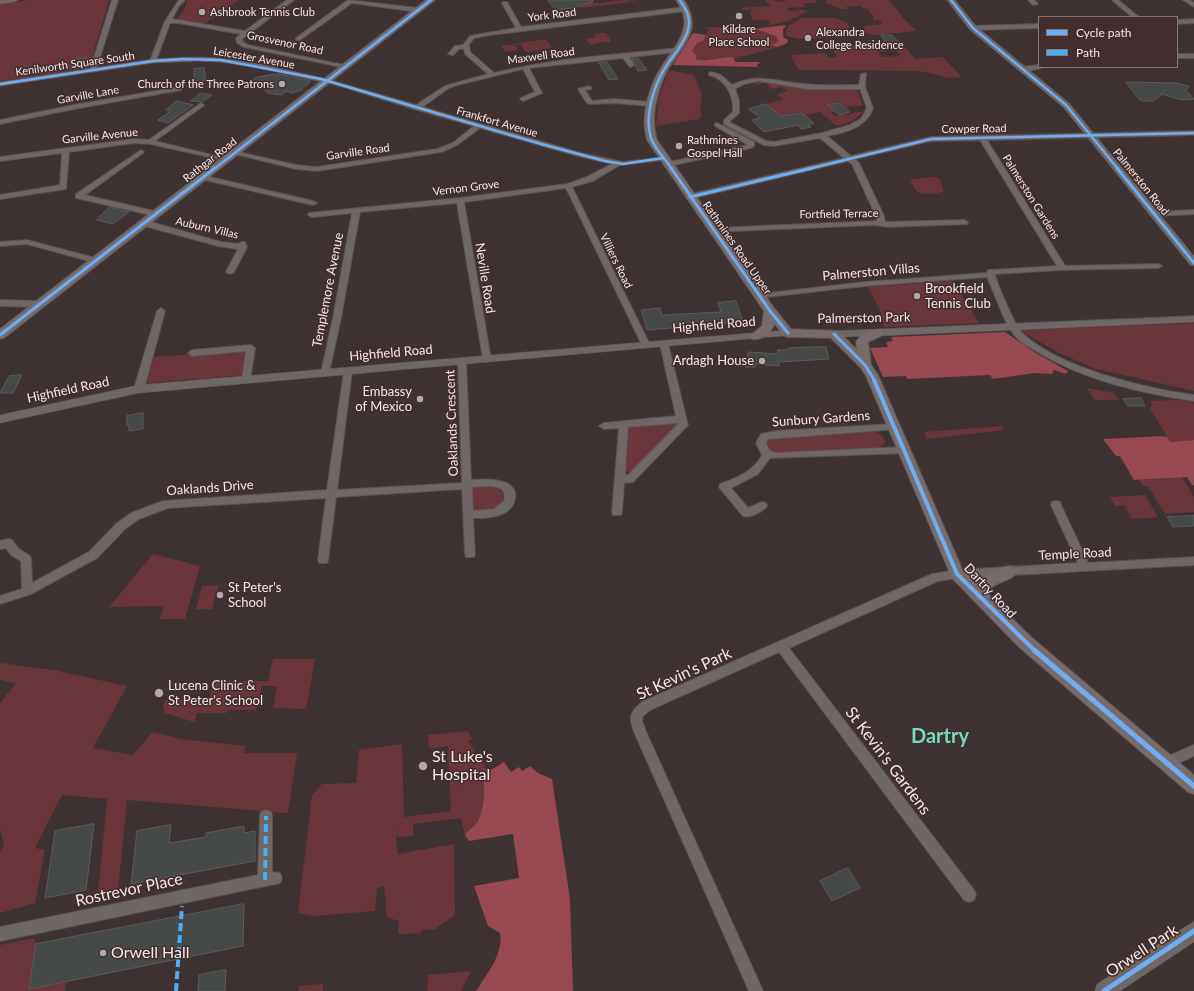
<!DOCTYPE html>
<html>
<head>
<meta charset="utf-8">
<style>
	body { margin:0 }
	#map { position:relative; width:1194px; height:991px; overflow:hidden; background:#3e3233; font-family:Lato,sans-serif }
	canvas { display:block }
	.legend { position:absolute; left:1038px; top:16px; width:140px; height:52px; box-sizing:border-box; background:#422e2f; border:1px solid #8a7879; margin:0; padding:5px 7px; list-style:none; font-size:12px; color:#f5e8e8 }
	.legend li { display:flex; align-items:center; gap:8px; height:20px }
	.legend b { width:20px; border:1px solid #8a7879 }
</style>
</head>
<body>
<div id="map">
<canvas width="1194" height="991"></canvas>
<ul class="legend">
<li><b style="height:5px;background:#6dadf4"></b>Cycle path</li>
<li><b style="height:5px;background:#49aef6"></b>Path</li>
</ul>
</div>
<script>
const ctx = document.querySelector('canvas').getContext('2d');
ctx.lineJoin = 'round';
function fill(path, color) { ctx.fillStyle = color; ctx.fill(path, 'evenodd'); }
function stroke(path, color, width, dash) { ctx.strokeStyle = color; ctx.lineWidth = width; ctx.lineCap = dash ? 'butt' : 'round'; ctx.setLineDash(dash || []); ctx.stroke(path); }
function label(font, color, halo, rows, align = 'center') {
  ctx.font = font + ' Lato,sans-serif'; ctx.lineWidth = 3; ctx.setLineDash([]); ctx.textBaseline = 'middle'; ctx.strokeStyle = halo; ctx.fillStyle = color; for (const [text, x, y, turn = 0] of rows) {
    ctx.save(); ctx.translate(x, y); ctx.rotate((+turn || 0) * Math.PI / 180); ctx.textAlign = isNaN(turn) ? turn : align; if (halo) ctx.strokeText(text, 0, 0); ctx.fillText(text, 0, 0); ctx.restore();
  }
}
const green = new Path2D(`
	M28,0H109L89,68L0,81V4Z
	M187,0H239L204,24L177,20L185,8Z
	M622,0L639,1L581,8L577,3H601Z
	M765,0H775L778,2L789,0H817L816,3H804L805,7L788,8L789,11H799V9L809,11L785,22L770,25L769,20H752L750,11H753V10H742L741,8L771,6Z
	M827,0H889L905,20L917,31L875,35L862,32L865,27L864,26L882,24L879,20L874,21L873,16L867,8L863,9L861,6L845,7L849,9H841L826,3Z
	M802,18H836L847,23L849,26L846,34L841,37L799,39L787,36L785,34L788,26Z
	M786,25L783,30V37L788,40L787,43L782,46L708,66L673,65L690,39L703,40L709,29L704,28L705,27L756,28Z
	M601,33H606L611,42H602L591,45L585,39L596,37L594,34Z
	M546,39L552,48L526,52L520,44L514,45L518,50L506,52L501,46Z
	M874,44L876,48L886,47L888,51H878L882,57L900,56L896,50L891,49L888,45L903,44L915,59L943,57L962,77L948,78L939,75L919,71L799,70L790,55L826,53L828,57H837L831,46Z
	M669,70L694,75L702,95L700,110L702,115L699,119L656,126L659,97Z
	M752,81L774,83L804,88L856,90L858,92L863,106H848L849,109L837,102L828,105L836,111L831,113L835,116L846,114L848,115L854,113L853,112H863L852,121L837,126L820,112L805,115C798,110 786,115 777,117L766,104L783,100L777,94L788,91L782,87L772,89L766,83L755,85Z
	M935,177L939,178L944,191C937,194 924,195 917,192L910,181L912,179Z
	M953,281L979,323L884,327L881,313L868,287Z
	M1194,323V391L1096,369L1059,353L1019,330Z
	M249,350L245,375L147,383L154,357Z
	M1087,388L1114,393L1119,400H1095Z
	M1179,400L1193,402L1194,404V440L1170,442L1150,408L1152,405L1150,401Z
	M674,423L677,426L631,472H625L628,428L631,426Z
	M1002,426L1004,430L927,439L924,432Z
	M873,431L882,435L885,443L879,448L775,454L768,451L766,444L769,439L775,437Z
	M1182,477L1194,497V512L1165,514L1148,486H1143L1139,480Z
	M488,486L499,489L504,493C503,512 486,510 471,511L469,488Z
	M1145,495L1158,517L1132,519L1124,505L1115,506L1110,497Z
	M153,554L200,566L185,619H160L164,606L109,607Z
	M218,585L212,609H196L202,586Z
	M273,659H315L306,709L273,708L277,686H262L256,710H227L226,713H197L194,722L165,713L163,707L165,700H209L212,687L216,681H268Z
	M0,663L53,670L127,686L93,748L133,755L153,732L181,739L246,746L244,753H297L288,813L127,800L118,890L98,894L107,799L62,795L35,848L45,850L35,903L0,913V852L4,844L0,830V703L16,683L0,680Z
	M467,731L472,739L468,741L488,771L484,774C484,790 485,806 478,821C475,827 468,829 465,835L461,818L413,824V836L397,837L398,825L396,839L398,854L454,844L455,915L435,929L421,930V933L398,934L399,921L386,917V903L384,886L377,888L375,911L313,916L298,913L312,796L322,784L356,783L359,750L402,744L404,817L451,811L448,746L429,749L428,735Z
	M34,938L36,944L29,989L66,982L65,991H0V945Z
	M471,971L461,991H427L428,975Z
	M323,984V991H298L299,986Z`);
const forest = new Path2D(`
	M786,25L783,30V37L788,40L787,43L777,47L772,45L779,41L776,36L756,29Z
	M693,33L706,35L703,41L697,43L692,51L697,56L695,59C708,63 719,57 732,57L735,60V62H761L757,65L758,67L673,65Z
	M1005,332L1036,353L1068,371L1066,374L1054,370L1052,374L1035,373L993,379L990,375L907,379L906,376L883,377L870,348L888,347L886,342L893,341L891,337Z
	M1162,436L1167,437L1170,442L1194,440V485H1192L1187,477L1134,480L1120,456H1116L1103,439Z
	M504,762L511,772L519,767L522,771L530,766L538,773L552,779L570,899L573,991H476C487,974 504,953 500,933L488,926L474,886L519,878L513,834L469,841L465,835C468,829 475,827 478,821C485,806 484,790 484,774Z`);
const building = new Path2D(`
	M548,0H593V2L572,8L556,10Z
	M881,35H892L900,44L888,45Z
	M88,58L85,67L70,68L74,59Z
	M638,58L647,70L638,71L632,59Z
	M607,62L618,79L609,80L599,63Z
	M204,68L206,80L194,82V69Z
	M277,74H280L311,81L301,90L292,93L286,91L281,95L268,93L261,87L248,84L257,77Z
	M1126,82L1176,83L1189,86L1186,90L1194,99L1181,100L1162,94L1154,101H1141Z
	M201,93L212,95L202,102L191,101Z
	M177,101L193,105L168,123L158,120L171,111L166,110Z
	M839,103L850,112L839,115L828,105Z
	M766,104L781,116L802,113L814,123L808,125L811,127L801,129L798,125L764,132L752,120L760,118L749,109Z
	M109,207L129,212L113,224L97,220Z
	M736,301L743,322L647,330L641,310L660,308L662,315L721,312L718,303Z
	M826,347L829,359L779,362V366L755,364V367H745V357L748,358V352L779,354L777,350H786L788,348Z
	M22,375L13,393H0L9,376Z
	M1141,398L1145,406H1128L1123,399Z
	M143,413V429L129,431V425H127V416Z
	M1194,516V526L1173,527L1167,517Z
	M94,824L86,890L45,898L55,831Z
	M171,825L169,843L206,837V833L244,826V833L255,831V861L131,884L137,831Z
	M848,868L860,888L832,901L820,881Z
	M244,904L243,946L29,989L36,944Z
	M226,970L225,991H198L199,975Z`);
const minor = new Path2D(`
	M112,0H118L96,70L91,71L90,70Z
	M179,0H185L179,6L172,19L245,31L287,0H294L242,39L243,42L248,45L349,66L346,68L244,47L237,43L236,38L241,34L178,23H170L156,61L151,62L150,61L165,21Z
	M348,0L418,8L421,10L418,12L352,3L300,40H296V38Z
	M1028,0H1034L1038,4L1033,5Z
	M1112,0H1118L1139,17H1132Z
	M1183,0H1190L1194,3V7Z
	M503,2H507L521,27L686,7L689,9L686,11L490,35L474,38L469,44L470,52L494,73C554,58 617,55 678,48L681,50L678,52L629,57L634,65L631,67L629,66L623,58L529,68L542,93L523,101L520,99L521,98L535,92L523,69L457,85L449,88L422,107L581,153L623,162L665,157L667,158L663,160L620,165L593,181L572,187L650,345L646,348L642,345L566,188L464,202L491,359L487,362L483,359L457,203L360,212L341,318L329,373L328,375H322L321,373L333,318L352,213L312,217L308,215L309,213L460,198L567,184L587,177L612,164L578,156L480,128L457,145L441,152L317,171L296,169L231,153L234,151L296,165L317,167L437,149L453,143L474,126L414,109L324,81L329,80L416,105L445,86L488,74L465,54L464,49H459L453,55L448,54L455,46L463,45L470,36L516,28L502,3Z
	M1194,19V23L1177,24V20Z
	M1039,24V28L973,30L970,28L973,26Z
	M1177,54H1194V58H1177Z
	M1039,65V67H1043C1038,70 1025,72 1020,69L1023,67Z
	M711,72L721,75L732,85C760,72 775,82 804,84C822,86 841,85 859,85L861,74L866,73L865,87L873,108C866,128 846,132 827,136L851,156L931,137L1194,131V135L987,140L1065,266L1158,264L1162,266L1158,268L1060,270L995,274C996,282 1016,327 1021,332C1058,368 1144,388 1194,395V401C1140,393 1083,380 1036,351C1028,346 1017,341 1012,332C1002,317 995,294 987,277L865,286L757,298L756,296L757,294H760L865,282L987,273L988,270H991L1057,266L980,140L931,141L855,159L859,163L884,216L885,222L964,220L968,222L967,224L888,227L875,225L711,232V228H714L877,221L876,216L852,164L848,161L690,199H687V195L844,158L820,138L774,146L764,145L724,124V120L733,112C734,96 726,79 709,75V73ZM758,81L808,89H860L867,108L861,119L850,125L822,133L774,142L766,141L729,122L739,113V100L735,89L744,84Z
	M589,86L591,87V89L585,90L592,101L614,99L651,102L654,104L651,106L614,103L589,104L586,102L578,89Z
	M179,87L181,88V90L74,109L0,124V120L74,105Z
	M201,103L204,105L203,106L155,141L228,159V161L150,144L134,143L69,152L66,189L0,199V195L60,185L62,153L0,161V157L134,139L149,140Z
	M717,123L754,142V146L751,148L665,167V163L748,145L715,126V124Z
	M141,150L144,152L143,153L85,195L158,212V216H155L76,198V194Z
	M201,175L313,201L317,203L313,205L201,179Z
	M1194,210V214L1155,216L1151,214L1155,212Z
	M141,221H147L221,242L238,244L242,242H245L247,247L234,272L230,274L226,272L238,249L218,246L141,225Z
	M27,240L99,259L100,261L96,263L27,244L0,246V242Z
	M0,300L39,301L43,304L39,307L0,306Z
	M161,308L165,311L144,389L139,392L136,391L134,389L157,311Z
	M664,341L668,344L688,425L633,482L624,483L622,512L621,515H613L612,512L619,428L604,429L599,426L604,423L676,416L660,344ZM678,423V424L628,475H625L628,427Z
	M251,345L255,348L250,380L246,383L242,380L246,351L192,356L188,353L192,350Z
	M462,358L466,361L471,480C485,479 519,477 515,499C514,505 509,511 504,513C494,518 484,518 473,518L475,554L474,557H466L465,554L462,489L336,497L328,560L327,563H319L318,560L326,498L168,508L139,519L125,529L97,558L31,594L0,604V596L22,589L21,561L11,555L6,548L0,549V541L8,539L12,540L19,549L30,556L31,559L32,583L89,552L117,523L131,513L163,501L327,490L344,371L348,368L352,371L337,490L462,483L458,361ZM488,486C499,487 507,488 504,501L494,509L473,511L472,487Z
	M894,424L899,427L897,429L768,439L766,443L769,450L775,453L904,447L909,450L904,453L770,458L758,474L731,488L748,508L762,502L766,503L767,506C763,512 750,518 743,516L719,487L720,484C737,478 754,471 762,455L756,443L761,434L775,431Z
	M1056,501L1060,502L1061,505L1088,563L1194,557V565L957,578L938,581L789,648L974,890L976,895L974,900L969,902L964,900L779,652L650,710L643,716L642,721L647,734L763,991H749L635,734C629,718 628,714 642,702L932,574L957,570L1078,563L1051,505L1052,502Z
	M1194,745V756L1166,769L1162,767L1160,763L1162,759Z
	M266,810L271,812L272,816V872L280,873L282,878L280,883L0,941V927L258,875L260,816L261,812Z`);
const tertiary = new Path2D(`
	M0,0H18L14,2L0,4Z
	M947,0H955L976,26L1069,103L1194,256V266L1190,265L1063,107L970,30Z
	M196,57C241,58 283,69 327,79L331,81L327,83L259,68L221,62L196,61L153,63L0,86V82L153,59Z
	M1194,316V322L877,336L834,337L830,336L828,334L830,332L834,331Z
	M788,330L792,331L794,333L792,335L139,393L0,423V415L139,385Z
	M1194,922V942L1120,991H1095L1097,984L1188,925Z`);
const secondary = new Path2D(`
	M426,0H435L4,338L0,339V329Z
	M676,0H684C704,31 682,45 667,71C657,91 650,118 657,140L774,308L791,329L838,331L857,350L856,342C861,334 872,328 881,330L883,333L881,336L868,342L871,365L878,375L963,571L977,584C983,574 1005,563 1016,567L1018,571C1013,581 997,581 990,589L989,596L1031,637L1194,775V794L1188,792L1019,647L952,578L866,376L861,368L831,338L788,337L784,336L775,324C770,333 762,341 752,339L750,336L762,326L764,311L647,140C640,116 649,86 662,66C670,53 682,41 684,26C686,16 681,8 676,0Z`);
const quiet = new Path2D(`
	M265,880L266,816
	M176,991L182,906`);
const cyclewayFar3 = new Path2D(`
	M951,0L973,28L1066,105L1118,169
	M0,84L153,61L184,59L221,60L321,79L541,144L605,161L623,164L663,158
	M214,169L431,0
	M672,169C665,159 655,149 651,138C644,116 654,84 667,65C675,53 687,40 689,25C690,15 685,8 680,0
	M808,169L931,139L1194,133`);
const cyclewayFar2 = new Path2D(`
	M671,168L770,311L788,333
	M1117,168L1194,263
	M690,197L812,168
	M834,334L865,365L875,381
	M0,335L215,168`);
const cyclewayFar1 = new Path2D(`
	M874,380L957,574L1035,651`);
const cycleway = new Path2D(`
	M1034,650L1194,786
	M1104,991L1194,931`);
const markers = [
	[202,12,4,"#b5a8a9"],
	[739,16,4,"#b5a8a9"],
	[808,38,4,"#b5a8a9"],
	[282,84,4,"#b5a8a9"],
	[679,146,4,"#b5a8a9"],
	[917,296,4,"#b5a8a9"],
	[762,361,4,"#b5a8a9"],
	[420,399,4,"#b5a8a9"],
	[220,595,4,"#b5a8a9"],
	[159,693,5,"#b5a8a9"],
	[423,766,5,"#b5a8a9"],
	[103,953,4,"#b5a8a9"]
];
const farPoinames = [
	["Ashbrook Tennis Club",210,12],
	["Kildare",739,29,"center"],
	["Place School",739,42,"center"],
	["Alexandra",816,32],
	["College Residence",816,45],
	["Church of the Three Patrons",274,84,"right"],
	["Rathmines",687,140],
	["Gospel Hall",687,153]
];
const farStreetnames = [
	["York Road",552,15,-7],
	["Grosvenor Road",285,43,12],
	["Maxwell Road",541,56,-8],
	["Leicester Avenue",254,58,10],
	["Kenilworth Square South",75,64,-8],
	["Garville Lane",88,95,-10],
	["Frankfort Avenue",497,122,16],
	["Cowper Road",974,129,-1],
	["Garville Avenue",100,136,-6],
	["Garville Road",358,152,-8],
	["Rathgar Road",210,160,-38],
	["Palmerston Road",1141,182,51],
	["Vernon Grove",466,188,-7],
	["Palmerston Gardens",1031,197,58],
	["Fortfield Terrace",839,214,-1],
	["Auburn Villas",207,228,13],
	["Rathmines Road Upper",737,248,55],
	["Villiers Road",616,261,64]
];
const streetNames = [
	["Palmerston Villas",871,272,-5],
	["Neville Road",485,278,81],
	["Templemore Avenue",328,290,-79],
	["Palmerston Park",864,318,-1],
	["Highfield Road",714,325,-5],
	["Highfield Road",391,353,-5],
	["Highfield Road",68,390,-12],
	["Sunbury Gardens",821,419,-4],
	["Oaklands Crescent",452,423,-92],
	["Oaklands Drive",210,488,-4],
	["Temple Road",1075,554,-3],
	["Dartry Road",990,591,47]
];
const poiNames = [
	["Brookfield",925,289],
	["Tennis Club",925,304],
	["Ardagh House",754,361,"right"],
	["Embassy",412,392,"right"],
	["of Mexico",412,407,"right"],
	["St Peter's",228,588],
	["School",228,603],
	["Lucena Clinic &",168,686],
	["St Peter's School",168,701]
];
const nearStreetnames = [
	["St Kevin's Park",684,674,-25],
	["St Kevin's Gardens",888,761,53],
	["Rostrevor Place",129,890,-12],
	["Orwell Park",1142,951,-33]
];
const nearPoinames = [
	["St Luke's",432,757],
	["Hospital",432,775],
	["Orwell Hall",111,953]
];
const nearDistrictnames = [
	["Dartry",940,737]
];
fill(green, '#6b363b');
fill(forest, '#974850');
fill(building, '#454a49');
stroke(building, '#5d5b5a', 1);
stroke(minor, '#5b5151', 2);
stroke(tertiary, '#5b5151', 1);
stroke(secondary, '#5b5151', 2);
fill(minor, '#6f6666');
fill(tertiary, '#6f6666');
fill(secondary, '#786b6c');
stroke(quiet, '#49aef6', 4, [8, 4]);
stroke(cyclewayFar3, '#6dadf4', 2.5);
stroke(cyclewayFar2, '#6dadf4', 3);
stroke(cyclewayFar1, '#6dadf4', 4);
stroke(cycleway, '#6dadf4', 5);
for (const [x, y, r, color] of markers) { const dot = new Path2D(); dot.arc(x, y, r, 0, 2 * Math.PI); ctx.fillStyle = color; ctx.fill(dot); stroke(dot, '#422e2f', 1.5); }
label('11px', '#f5e8e8', '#422e2f', farPoinames, 'left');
label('11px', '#f5e8e8', '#422e2f', farStreetnames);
label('13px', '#f5e8e8', '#422e2f', streetNames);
label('13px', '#f5e8e8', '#422e2f', poiNames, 'left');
label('16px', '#f5e8e8', '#422e2f', nearStreetnames);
label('16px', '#f5e8e8', '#422e2f', nearPoinames, 'left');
label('bold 20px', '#77d9c0', '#422e2f', nearDistrictnames);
</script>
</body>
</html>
